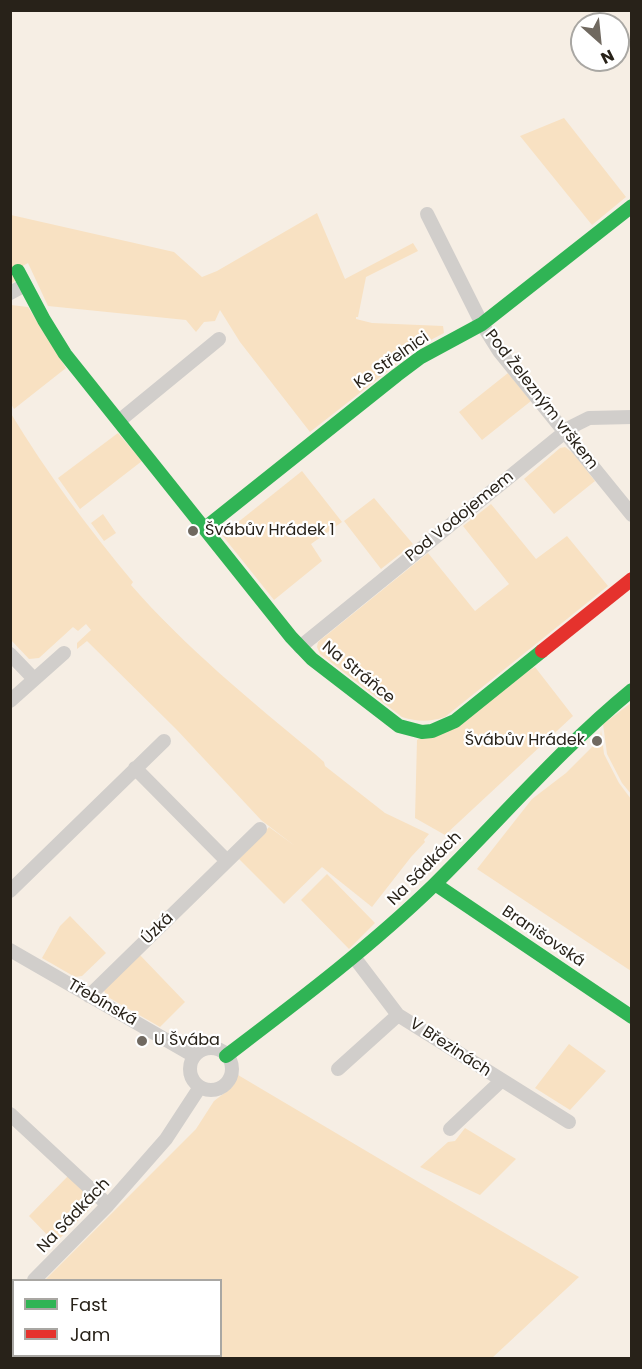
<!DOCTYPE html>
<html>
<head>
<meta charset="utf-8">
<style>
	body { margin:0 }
	#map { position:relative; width:642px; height:1369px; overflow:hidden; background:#f6eee4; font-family:Poppins,sans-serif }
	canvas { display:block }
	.frame { position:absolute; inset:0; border:12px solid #282219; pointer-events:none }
	.legend { position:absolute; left:12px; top:1279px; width:210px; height:78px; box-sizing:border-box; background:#fff; border:2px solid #a9a7a3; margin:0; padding:8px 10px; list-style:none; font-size:18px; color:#282219 }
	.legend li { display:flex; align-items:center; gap:12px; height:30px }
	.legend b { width:30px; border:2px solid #a9a7a3 }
	.north { position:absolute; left:570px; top:12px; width:60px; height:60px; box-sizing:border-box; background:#fff; border:2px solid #a9a7a3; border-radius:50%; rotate:153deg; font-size:16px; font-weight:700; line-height:24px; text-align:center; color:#282219 }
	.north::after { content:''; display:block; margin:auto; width:21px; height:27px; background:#706960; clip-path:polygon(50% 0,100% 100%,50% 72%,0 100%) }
</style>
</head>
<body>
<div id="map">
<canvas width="642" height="1369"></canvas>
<div class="frame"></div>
<ul class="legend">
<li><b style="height:8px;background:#30b455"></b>Fast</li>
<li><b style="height:8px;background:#e5322d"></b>Jam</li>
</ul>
<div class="north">N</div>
</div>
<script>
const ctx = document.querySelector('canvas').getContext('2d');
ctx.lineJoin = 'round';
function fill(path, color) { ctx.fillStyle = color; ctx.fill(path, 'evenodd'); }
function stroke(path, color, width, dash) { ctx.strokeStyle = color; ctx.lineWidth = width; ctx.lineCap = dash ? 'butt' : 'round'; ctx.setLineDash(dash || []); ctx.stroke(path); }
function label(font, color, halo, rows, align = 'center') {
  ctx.font = font + ' Poppins,sans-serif'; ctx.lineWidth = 4.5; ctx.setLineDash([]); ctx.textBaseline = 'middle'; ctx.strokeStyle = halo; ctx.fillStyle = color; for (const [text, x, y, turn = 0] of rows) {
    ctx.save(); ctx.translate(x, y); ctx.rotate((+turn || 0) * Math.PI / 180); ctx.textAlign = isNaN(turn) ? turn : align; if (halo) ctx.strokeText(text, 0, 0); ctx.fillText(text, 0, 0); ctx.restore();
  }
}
const green = new Path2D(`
	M564,118L626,197L592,225L520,136Z
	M317,213L345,279L413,243L418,251L366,277L358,317H356V319L372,323L443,326L444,333L421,345L310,432L240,342L220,310L215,321L204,322L196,332L186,320L48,306L28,263L17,269L16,280L11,284V215L174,252L202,277L217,271Z
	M11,305L28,307L66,368L14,409L11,404Z
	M508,373L531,401L482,440L459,412Z
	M10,412C46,472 89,529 133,582L131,585C185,647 251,701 315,754L324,762L325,766L385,813L429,834L424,840L425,842L411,857L372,907L322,867L284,904L239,859L269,827L295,846L261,820L177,730L87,641L77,649V643L91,630L86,624L78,631L73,627L39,658L29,659L11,640Z
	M118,433L142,461L80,509L58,478Z
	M565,447L573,453L595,481L554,514L524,479L560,448Z
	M302,471L342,522L311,544L322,561L274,600L222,535Z
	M374,498L413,544L381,569L344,521Z
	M491,504L536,559L567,536L608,586L445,717C429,722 418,722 402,717L320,654L317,647L318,642L428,553L475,611L509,584L463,526Z
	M103,514L116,533L104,541L91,523Z
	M535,667L573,716L445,835L415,818L417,740Z
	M631,703V794L622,783L607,754L603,724Z
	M601,730L604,754L619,783L631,799V971L477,869L532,799L566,773L600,739Z
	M327,874L375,923L349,949L301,900Z
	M70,916L106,953L82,976L75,977L42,958L60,926Z
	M139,954L185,1002L160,1027L108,997L104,991L107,985Z
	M569,1044L606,1071L570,1110L535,1088Z
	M238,1075L579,1277L492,1358H104L102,1356H220V1280H45L196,1129L214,1101L231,1088Z
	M465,1128L516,1159L480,1195L420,1167L448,1142L455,1141Z
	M68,1176L93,1200L91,1208L55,1243L29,1216Z
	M13,1318L14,1356H63L65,1358H11V1319Z`);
const street = new Path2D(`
	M427,214L482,324L499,351L632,515
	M10,293L25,285
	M119,421L219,339
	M300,647L571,427L589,418L632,417
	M10,654L34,679
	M10,701L64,653
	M135,768L227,861
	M10,891L164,741
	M10,950L194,1056
	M354,957L398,1015L569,1122
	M89,996L260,829
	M190 1069a21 21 0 1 1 42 0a21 21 0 1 1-42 0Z
	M338,1069L398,1015
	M10,1114L108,1205
	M450,1129L501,1081
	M34,1280L108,1205L166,1139L200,1087
	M10,1289L14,1292
	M10,1305L14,1302`);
const fast = new Path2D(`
	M18,271L44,320L65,354L291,637L312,659L399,726L422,732L432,731L455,721L542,651
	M205,528L397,375L421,357L482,324L632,206
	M435,884L632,1017
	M226,1056C297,1002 369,948 434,885C500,820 560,749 632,690`);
const jam = new Path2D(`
	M542,651L632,579`);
const markers = [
	[193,531,6,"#706960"],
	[597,741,6,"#706960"],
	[142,1041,6,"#706960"]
];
const streetNames = [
	["Ke Střelnici",392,361,-35],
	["Pod Železným vrškem",541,400,52],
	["Pod Vodojemem",460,517,-39],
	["Na Stráňce",358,673,39],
	["Na Sádkách",425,869,-45],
	["Úzká",158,929,-44],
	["Branišovská",543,937,34],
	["Třebínská",102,1003,30],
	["V Březinách",450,1048,33],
	["Na Sádkách",74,1216,-46]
];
const poiNames = [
	["Švábův Hrádek 1",205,531],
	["Švábův Hrádek",585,741,"right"],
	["U Švába",154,1041]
];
fill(green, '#f8e1c2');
stroke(street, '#d1cecb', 14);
stroke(fast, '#30b455', 14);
stroke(jam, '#e5322d', 14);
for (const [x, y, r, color] of markers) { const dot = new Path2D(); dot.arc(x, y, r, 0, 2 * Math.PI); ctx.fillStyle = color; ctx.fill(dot); stroke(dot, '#fff', 2); }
label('16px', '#282219', '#fff', streetNames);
label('16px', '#282219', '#fff', poiNames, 'left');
</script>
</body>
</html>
